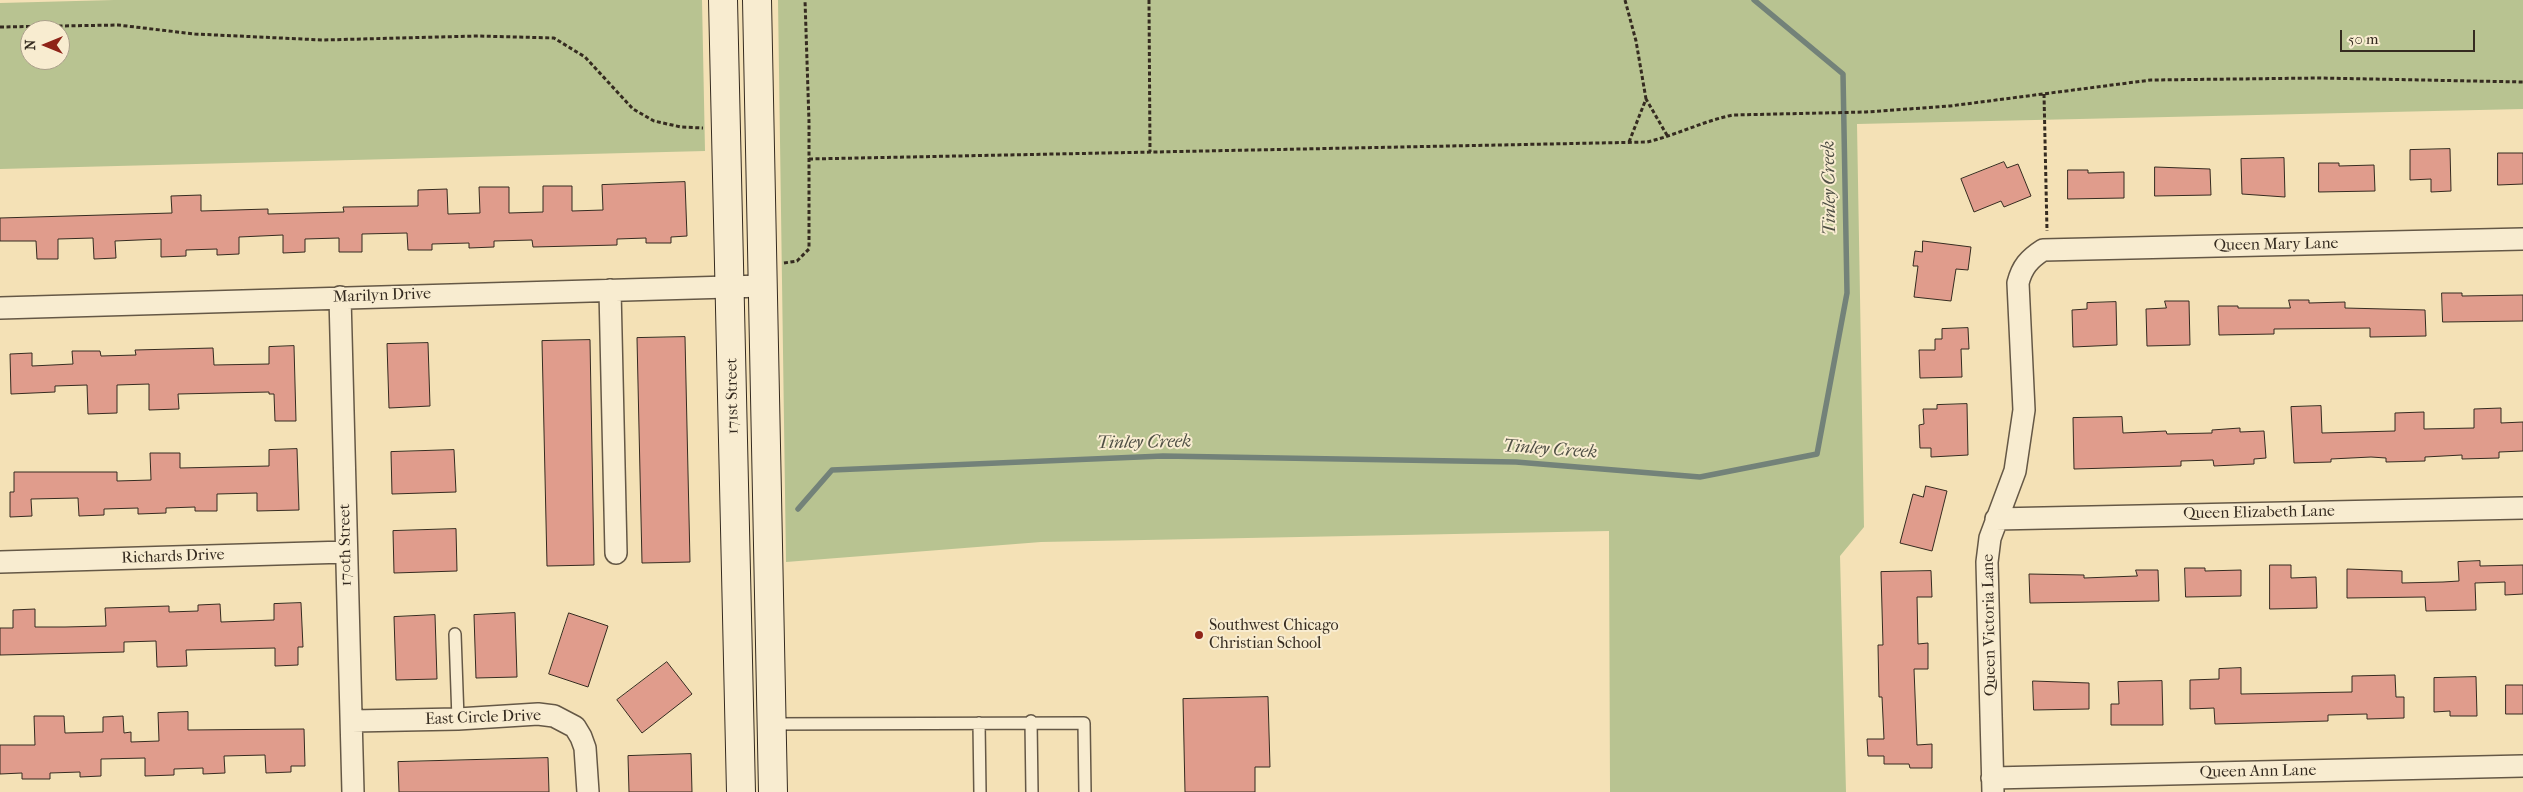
<!DOCTYPE html>
<html>
<head>
<meta charset="utf-8">
<style>
	body { margin:0 }
	#map { position:relative; width:2523px; height:792px; overflow:hidden; background:#f4e1b6; font-family:"IM FELL French Canon",serif }
	canvas { display:block }
	.north { position:absolute; left:20px; top:20px; width:50px; height:50px; box-sizing:border-box; background:#f8ecd0; border:1px solid #aa9f8a; border-radius:50%; rotate:270deg; font-size:14px; font-weight:700; line-height:20px; text-align:center; color:#352b20 }
	.north::after { content:''; display:block; margin:auto; width:18px; height:22px; background:#8f2418; clip-path:polygon(50% 0,100% 100%,50% 72%,0 100%) }
	.scale { position:absolute; left:2340px; top:30px; width:135px; height:22px; box-sizing:border-box; border:2px solid #352b20; border-top:0; padding-left:6px; font-size:15px; line-height:18px; white-space:nowrap; color:#352b20; -webkit-text-stroke:4px #f8ecd0; paint-order:stroke }
</style>
</head>
<body>
<div id="map">
<canvas width="2523" height="792"></canvas>
<div class="north">N</div>
<div class="scale">50 m</div>
</div>
<script>
const ctx = document.querySelector('canvas').getContext('2d');
ctx.lineJoin = 'round';
function fill(path, color) { ctx.fillStyle = color; ctx.fill(path, 'evenodd'); }
function stroke(path, color, width, dash) { ctx.strokeStyle = color; ctx.lineWidth = width; ctx.lineCap = dash ? 'butt' : 'round'; ctx.setLineDash(dash || []); ctx.stroke(path); }
function label(font, color, halo, rows, align = 'center') {
  ctx.font = font + ' "IM FELL French Canon",serif'; ctx.lineWidth = 4; ctx.setLineDash([]); ctx.textBaseline = 'middle'; ctx.strokeStyle = halo; ctx.fillStyle = color; for (const [text, x, y, turn = 0] of rows) {
    ctx.save(); ctx.translate(x, y); ctx.rotate((+turn || 0) * Math.PI / 180); ctx.textAlign = isNaN(turn) ? turn : align; if (halo) ctx.strokeText(text, 0, 0); ctx.fillText(text, 0, 0); ctx.restore();
  }
}
const green = new Path2D(`
	M114,0H702L705,151L0,169V3ZM30,30H60V60H30Z
	M778,0H2523V109L1857,124L1864,527L1840,556L1846,792H1610L1609,531L1041,542L786,562Z`);
const stream = new Path2D(`
	M798,509L832,470L1163,456L1516,462L1700,477L1817,454L1847,293L1843,74L1754,0`);
const building = new Path2D(`
	M2450,149L2451,191L2431,192V179L2410,180V150Z
	M2498,153H2523V184L2498,185Z
	M2284,158L2285,197L2242,194L2241,159Z
	M2004,162L2007,168L2018,164L2031,196L2004,207L2001,201L1974,212L1961,179Z
	M2319,163H2339V166L2374,165L2375,191L2319,192Z
	M2155,167L2210,169L2211,195L2155,196Z
	M2068,170H2088V173L2124,172V198L2068,199Z
	M685,182L687,236L671,237V243H646V238L617,239V245L533,247L532,240L494,241V247L469,248V243L432,244V250H408L407,233L362,234V252H339V238L305,239V252L283,253V235L239,237V254L217,255V249L186,250V256L161,257V239L115,241L116,258L94,259L93,238L58,239V259H37L36,241H0V218L172,213L171,196L201,195V211L268,209V214L344,212L343,207L418,206V190L447,189L448,214L480,213L479,187H509V213L543,212V186H572V211L603,210L602,185Z
	M1923,241L1971,247L1968,270L1956,269L1951,301L1914,297L1918,266H1913L1915,251L1922,252Z
	M2442,293H2462V296L2523,295V321L2443,322Z
	M2289,300H2309V303L2345,302V308L2425,310L2426,336L2370,337V328L2274,329V334L2219,335L2218,306H2238V308H2290Z
	M2165,301H2189L2190,345L2147,346L2146,309L2166,308Z
	M2116,302L2117,345L2073,347L2072,310L2087,309V303Z
	M1968,328L1969,349H1961L1962,377L1920,378L1919,350H1935V339H1942V329Z
	M685,337L690,562L642,563L637,338Z
	M590,340L594,565L547,566L542,341Z
	M428,343L430,406L389,408L387,344Z
	M294,346L296,421H275L274,394H269V392L178,394L179,409L149,410V384L117,385V413L88,414L87,385L55,386V392L11,394L10,354L32,353V366L73,364L72,351H100L101,356L136,355L135,350L213,348L214,365L269,364V347Z
	M1967,404L1968,455L1931,457V448H1920L1919,425L1924,424L1923,409H1937V405Z
	M2321,406L2322,433L2395,431V413L2424,412V429L2474,428V409L2501,408V423L2523,422V451L2499,452V458L2462,459V455L2425,457V461L2386,462V458L2371,457L2331,459V462L2294,463L2291,407Z
	M2122,417L2123,433L2166,431L2167,434L2212,433V430L2240,428V432L2264,431L2266,458L2254,459V464L2214,466L2213,460L2181,461V466L2074,469L2073,418Z
	M297,449L299,510L257,511V493L217,494V511H195V507L166,508V513L138,514V508L104,509V515L79,516L78,498L31,499L32,516L10,517V492H14V472H117V481L151,480L150,453H180V468L269,466V450Z
	M454,450L456,492L392,494L391,452Z
	M1926,486L1947,491L1932,551L1900,543L1913,494L1923,497Z
	M456,529L457,571L394,573L393,531Z
	M2480,561V566L2523,565V594L2505,595V582L2475,583L2476,610L2426,611L2425,597L2347,598V569L2402,571V583L2443,582L2459,581L2458,562Z
	M2270,565H2291V578L2316,577L2317,608L2270,609Z
	M2185,568H2205V571L2241,570V596L2186,597Z
	M2136,570H2158L2159,601L2030,603L2029,574L2084,575V578L2137,576Z
	M1931,571L1932,597H1917L1918,644L1928,643V669H1914L1917,745L1932,744V768H1910L1909,764H1884V756H1868L1867,739H1884L1882,697H1879L1878,645H1883L1881,572Z
	M301,603L303,647H298V665L275,666V648L186,650L187,666L157,667L156,641L124,642V652L0,655V628H13V610L35,609V627H65L106,626L105,608L169,606V612L198,611V605L220,604L221,622L274,620V604Z
	M515,613L517,677L476,678L474,615Z
	M569,613L608,626L588,687L549,674Z
	M435,615L437,679L396,680L394,617Z
	M667,662L692,694L642,733L617,700Z
	M2241,668V694L2352,692V676L2395,675L2396,697H2404V718L2367,719V714L2328,715V721L2215,724L2214,708L2190,709V680L2219,679V669Z
	M2476,677L2477,716H2450V711L2434,712V678Z
	M2033,681L2089,683V709L2034,710Z
	M2162,681L2163,725H2111V704H2119L2118,682Z
	M2506,685H2523V714H2506Z
	M1268,697L1270,767H1255V792H1185L1183,699Z
	M188,712V730L304,729L305,766H291V772L266,773L265,755L224,756L225,773L203,774V768L174,769V775L145,776V758L101,759V776L80,777V772L50,773V779H22V773L0,774V745H35L34,716H64L65,733L103,732V717L123,716L124,733L131,732V742L159,741L158,713Z
	M691,754L692,792H629L628,756Z
	M548,758L549,792H399L398,762Z`);
const path = new Path2D(`
	M1149,0L1150,152
	M1625,0L1636,41L1646,99
	M0,27L118,25L195,34L323,40L478,36L554,38L585,57L633,109L654,121L681,127L703,128
	M2044,94L2047,231
	M1629,142L1646,99L1668,137
	M809,159L1647,142C1677,135 1703,121 1733,115L1866,112L1950,106L2151,80L2320,78L2523,82
	M784,263L797,261L809,249V122L805,0`);
const lane = new Path2D(`
	M455,634L458,719
	M1031,721L1032,792
	M979,723L980,792
	M771,724L1084,723L1085,792`);
const street = new Path2D(`
	M610,290L616,553
	M340,297L353,792
	M0,308L763,286
	M1996,519L2523,508
	M0,562L346,552
	M352,721L458,719L538,714L554,716L575,727L581,737L585,748L588,792
	M1992,778L2523,766
	M1993,792L1987,562L1990,538L2015,471L2024,410L2018,283C2022,267 2029,259 2043,250L2523,239`);
const secondary = new Path2D(`
	M723,0L741,792
	M757,0L773,792`);
const markers = [
	[1199,635,5,"#8f2418"]
];
const streetNames = [
	["Queen Mary Lane",2276,245,-1],
	["Marilyn Drive",382,296,-2],
	["171st Street",733,396,-91],
	["Queen Elizabeth Lane",2259,513,-1],
	["170th Street",346,545,-91],
	["Richards Drive",173,557,-2],
	["Queen Victoria Lane",1990,625,-91],
	["East Circle Drive",483,718,-2],
	["Queen Ann Lane",2258,772,-1]
];
const poiNames = [
	["Southwest Chicago",1209,626],
	["Christian School",1209,644]
];
const waterNames = [
	["Tinley Creek",1830,188,-91],
	["Tinley Creek",1144,443,-1],
	["Tinley Creek",1550,450,4]
];
fill(green, '#b8c391');
stroke(stream, '#738279', 5.5);
fill(building, '#e09c8c');
stroke(building, '#352b20', 1);
stroke(lane, '#655846', 14);
stroke(street, '#655846', 24);
stroke(secondary, '#352b20', 30);
stroke(path, '#352b20', 3, [4, 2.5]);
stroke(lane, '#f8ecd0', 11);
stroke(street, '#f8ecd0', 21);
stroke(secondary, '#f8ecd0', 28);
for (const [x, y, r, color] of markers) { const dot = new Path2D(); dot.arc(x, y, r, 0, 2 * Math.PI); ctx.fillStyle = color; ctx.fill(dot); stroke(dot, '#f8ecd0', 2); }
label('16px', '#352b20', '#f8ecd0', streetNames);
label('16px', '#352b20', '#f8ecd0', poiNames, 'left');
label('italic 18px', '#4f4f45', '#f8ecd0', waterNames);
</script>
</body>
</html>
